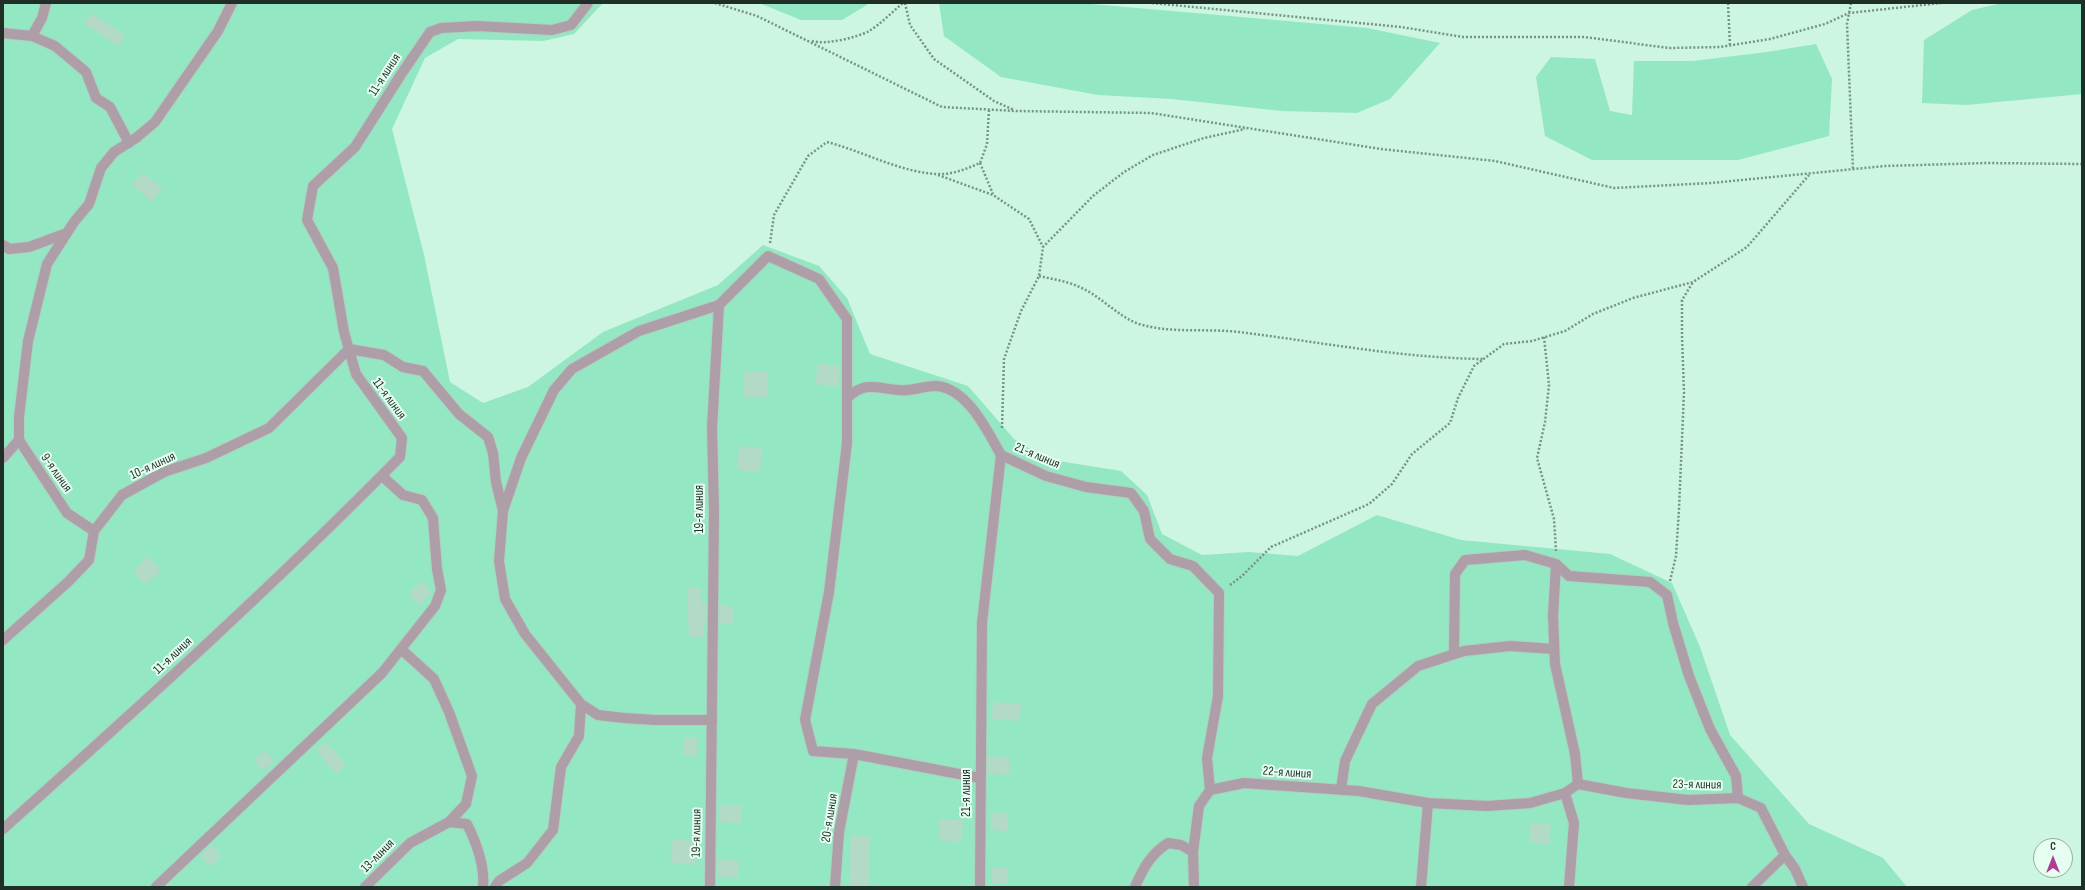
<!DOCTYPE html>
<html>
<head>
<meta charset="utf-8">
<style>
	body { margin:0 }
	#map { position:relative; width:2085px; height:890px; overflow:hidden; background:#ccf5e2; font-family:"Sofia Sans Condensed",sans-serif }
	canvas { display:block }
	.frame { position:absolute; inset:0; border:4px solid #1f2f28; pointer-events:none }
	.north { position:absolute; left:2033px; top:838px; width:40px; height:40px; box-sizing:border-box; background:#e6fef2; border:1px solid #96aba1; border-radius:50%; rotate:0deg; font-size:11px; font-weight:700; line-height:16px; text-align:center; color:#1f2f28 }
	.north::after { content:''; display:block; margin:auto; width:14px; height:18px; background:#b03c95; clip-path:polygon(50% 0,100% 100%,50% 72%,0 100%) }
</style>
</head>
<body>
<div id="map">
<canvas width="2085" height="890"></canvas>
<div class="frame"></div>
<div class="north">С</div>
</div>
<script>
const ctx = document.querySelector('canvas').getContext('2d');
ctx.lineJoin = 'round';
function fill(path, color) { ctx.fillStyle = color; ctx.fill(path, 'evenodd'); }
function stroke(path, color, width, dash) { ctx.strokeStyle = color; ctx.lineWidth = width; ctx.lineCap = dash ? 'butt' : 'round'; ctx.setLineDash(dash || []); ctx.stroke(path); }
function label(font, color, halo, rows, align = 'center') {
  ctx.font = font + ' "Sofia Sans Condensed",sans-serif'; ctx.lineWidth = 4; ctx.setLineDash([]); ctx.textBaseline = 'middle'; ctx.strokeStyle = halo; ctx.fillStyle = color; for (const [text, x, y, turn = 0] of rows) {
    ctx.save(); ctx.translate(x, y); ctx.rotate((+turn || 0) * Math.PI / 180); ctx.textAlign = isNaN(turn) ? turn : align; if (halo) ctx.strokeText(text, 0, 0); ctx.fillText(text, 0, 0); ctx.restore();
  }
}
const green = new Path2D(`
	M3,3H603L574,34L543,41L458,39L425,58L392,129L424,255L450,382L483,403L528,387L603,332L718,285L763,245L819,266L847,298L870,354L968,386L1014,439L1046,459L1121,471L1147,495L1162,534L1202,555L1249,552L1298,556L1377,515L1461,540L1610,554L1672,583L1700,647L1730,735L1809,824L1883,858L1907,887H3Z
	M759,3H870L842,20H801Z
	M939,3H1080L1367,28L1440,43L1390,99L1357,113L1282,111L1172,99L1098,95L1001,77L944,36Z
	M2002,3H2082V94L1966,105L1922,103L1924,40L1972,10Z
	M1816,44L1832,79L1829,136L1738,160H1592L1545,136L1536,77L1551,57L1595,59L1610,111L1632,115L1634,61H1693L1767,52Z`);
const building = new Path2D(`
	M91,13L125,35L119,46L84,24Z
	M143,172L162,189L152,202L132,185Z
	M818,363L840,367L838,387L815,384Z
	M743,371H768V398H744Z
	M739,446L762,448L760,472L737,470Z
	M149,556L161,571L145,585L133,570Z
	M422,581L432,593L418,605L408,593Z
	M687,587H702L701,604H707L706,625H703V637H689Z
	M720,605L734,607V623L719,624Z
	M993,702L1021,704L1019,721L992,719Z
	M683,737H697V757L683,755Z
	M326,742L346,765L336,774L316,750Z
	M266,751L274,762L263,771L253,760Z
	M988,756L1009,757L1010,775L988,774Z
	M720,805H742V823L719,822Z
	M991,814H1008V831L991,830Z
	M940,820H963L961,842L940,840Z
	M1530,823H1551L1549,844L1529,842Z
	M851,835L870,836V887H849Z
	M673,839L698,842L695,865L670,862Z
	M212,845L222,857L210,866L200,856Z
	M717,859L739,861L738,878L717,877Z
	M992,867L1008,868V884H992Z`);
const path = new Path2D(`
	M715,3L757,16L942,107L1016,111L1151,113L1381,149L1495,161L1614,188L1711,183L1885,166L1986,163L2082,164
	M905,3L910,25L934,59L994,101L1014,110
	M1152,3L1401,27L1463,37H1585L1669,48L1720,47L1770,39L1825,24L1849,13L1941,3
	M1728,3L1730,46
	M1851,3L1847,24L1853,170
	M812,41C825,45 856,38 869,31C881,24 892,12 903,3
	M980,163L993,194
	M938,175L993,195L1029,219L1043,247
	M770,243L774,215L808,156L827,142C862,151 900,172 936,174C952,175 966,169 980,163L987,144L989,110
	M1039,276C1052,279 1066,281 1077,286C1099,294 1118,317 1139,324C1172,334 1206,328 1239,332C1320,342 1401,358 1483,359
	M1544,337L1549,385L1545,422L1537,458L1554,519L1556,551
	M1002,428L1004,359L1021,311L1039,276L1043,247L1093,196L1124,172L1153,155L1204,138L1245,129
	M1670,581L1676,556L1679,509L1684,392L1682,336V300L1693,282
	M1230,585L1242,576L1271,547L1369,504L1392,484L1412,454L1450,423L1458,398L1474,366L1504,344L1532,341L1565,331L1593,314L1633,298L1693,282L1747,247L1809,175`);
const lane = new Path2D(`
	M3,33L32,36L42,18L46,3
	M32,36L55,46L86,72L96,98L110,107L129,143
	M3,245L9,249L29,247L67,233
	M847,319V443L829,592L805,720L813,751L854,754L980,778
	M847,398C865,381 876,388 898,390C911,392 926,385 937,386C968,389 988,432 1001,455
	M19,440V417L28,341L47,264L74,222L89,204L101,168L114,152L136,138L155,122L218,31L232,3
	M3,458L19,440L67,513L94,531
	M1556,564L1553,616L1555,664L1575,754L1578,784
	M3,640L68,582L89,560L94,531L122,495L164,472L206,458L269,428L349,349L384,355L403,367L423,371L459,414L488,437L493,453L496,482L503,511
	M401,649L434,679L449,712L472,776L466,804L449,822
	M1454,654L1455,574L1465,560L1525,555L1556,564L1569,576L1650,582L1667,595L1673,623L1689,676L1710,729L1736,776L1738,798
	M581,704L525,634L505,599L499,561L503,511L521,458L554,390L572,369L639,331L719,305
	M1341,790L1345,761L1372,704L1418,666L1464,651L1510,646L1554,649
	M3,829C138,708 273,586 400,457L402,438L356,374L344,332L333,268L307,220L313,186L355,147L402,73L430,32L441,28L477,26L552,30L571,25L588,3
	M156,887L382,673L435,606L441,590L437,569L433,518L422,500L403,495L382,476
	M365,887L410,843L449,822L467,824C477,844 485,865 483,887
	M495,887L499,881L527,863L553,830L561,767L579,736L581,704L598,715L624,718L655,720H712
	M835,887L839,832L854,754
	M980,887L982,623L1001,455L1046,476L1086,487L1131,493L1144,511L1150,539L1170,559L1193,566L1219,593L1218,696L1207,758L1210,790
	M1135,887C1143,868 1151,854 1168,843L1181,845L1193,852
	M1194,887L1193,852L1199,806L1210,790L1244,783L1359,791L1428,803
	M1421,887L1428,803L1487,806L1530,803L1565,793
	M1569,887L1574,823L1565,793L1578,784L1626,793L1688,800L1738,798L1761,808L1785,855L1795,869L1803,887
	M1752,887L1785,855`);
const street = new Path2D(`
	M710,887L714,512L712,428L719,305L768,256L819,279L847,319`);
const streetNames = [
	["11-я линия",385,75,-57],
	["11-я линия",389,399,54],
	["21-я линия",1037,456,23],
	["10-я линия",153,466,-25],
	["9-я линия",56,473,55],
	["19-я линия",700,509,-90],
	["11-я линия",173,656,-43],
	["22-я линия",1287,773,4],
	["23-я линия",1697,785,1],
	["21-я линия",967,793,-90],
	["20-я линия",830,818,-81],
	["19-я линия",697,833,-89],
	["13-линия",378,856,-45]
];
fill(green, '#93e7c2');
fill(building, '#b2dac7');
stroke(lane, '#add1c1', 12);
stroke(street, '#add1c1', 12);
stroke(path, '#779386', 2.5, [2, 2]);
stroke(lane, '#ad9ea8', 10);
stroke(street, '#ad9ea8', 10);
label('13px', '#1f2f28', '#e6fef2', streetNames);
</script>
</body>
</html>
